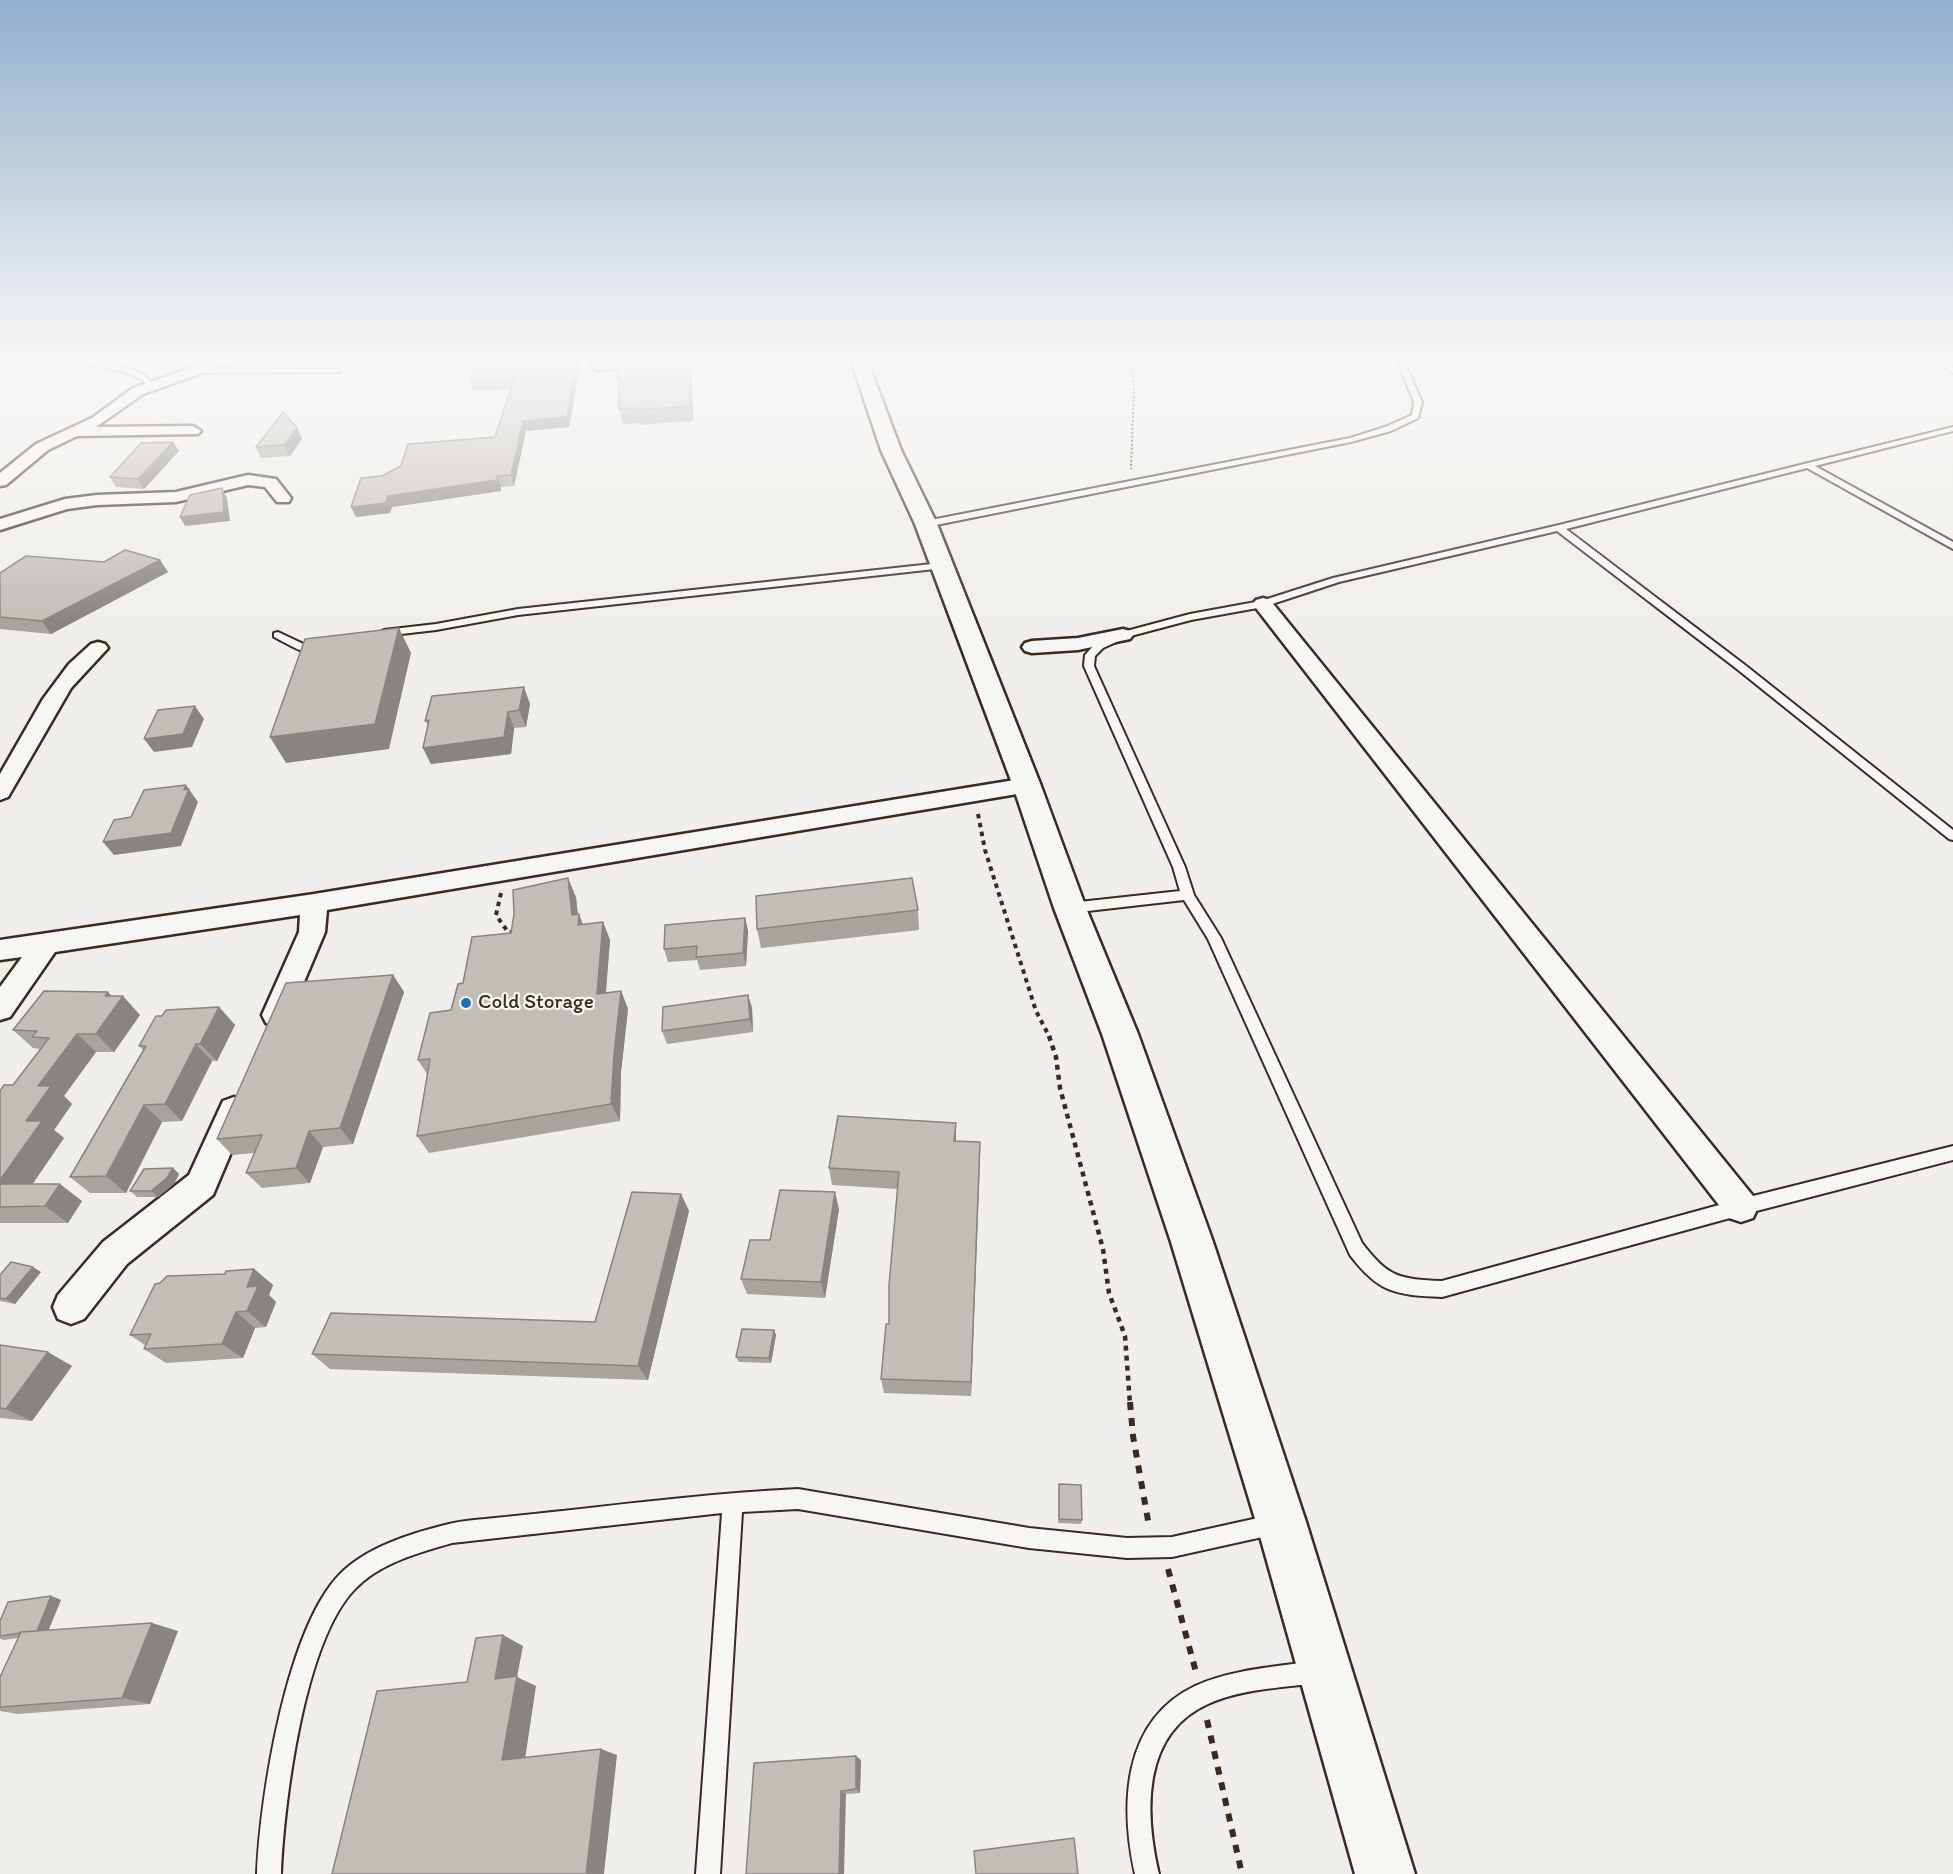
<!DOCTYPE html>
<html>
<head>
<meta charset="utf-8">
<style>
	body { margin:0 }
	canvas { display:block; background:#efeeea }
</style>
</head>
<body>
<canvas width="1953" height="1874"></canvas>
<script>
const ctx = document.querySelector('canvas').getContext('2d');
ctx.lineJoin = 'round';
function stroke(path, color, width, dash) { ctx.strokeStyle = color; ctx.lineWidth = width; ctx.lineCap = dash ? 'butt' : 'round'; ctx.setLineDash(dash || []); ctx.stroke(path); }
function fill(path, color) { ctx.fillStyle = color; ctx.fill(path, 'evenodd'); }
function label(font, color, halo, rows, align = 'center') {
  ctx.font = font + ' Itim,sans-serif'; ctx.lineWidth = 4.5; ctx.setLineDash([]); ctx.textBaseline = 'middle'; ctx.strokeStyle = halo; ctx.fillStyle = color; for (const [text, x, y, turn = 0] of rows) {
    ctx.save(); ctx.translate(x, y); ctx.rotate((+turn || 0) * Math.PI / 180); ctx.textAlign = isNaN(turn) ? turn : align; if (halo) ctx.strokeText(text, 0, 0); ctx.fillText(text, 0, 0); ctx.restore();
  }
}
const pathFar3 = new Path2D(`
	M1131,360L1134,386L1131,469
	M1131,361L1162,360`);
const pathFar2 = new Path2D(`
	M978,814L985,850L1036,1011L1050,1038
	M501,893L496,915L508,932H515`);
const pathFar1 = new Path2D(`
	M1049,1036L1056,1057L1060,1088L1103,1249L1109,1293L1125,1336L1130,1404`);
const path = new Path2D(`
	M1130,1402L1133,1436L1149,1526
	M1168,1569L1196,1672
	M1207,1720L1242,1874`);
const lane = new Path2D(`
	M63,360C92,360 133,361 155,385L148,387L142,380L122,371Z
	M1397,360H1403L1422,402L1418,418L1391,431L1351,442L926,527L922,524L926,521L1350,438L1385,427L1412,415L1414,402Z
	M1947,360H1953V362L1948,364L1953,368V373L1940,364Z
	M338,369L340,372L193,373L190,371L193,369Z
	M1953,427V431L1815,466L1953,542V549L1807,468L1566,529L1745,665L1953,830V840L1949,839L1737,669L1557,531L1339,582L1263,607L1191,620L1127,637L1103,648L1095,656L1094,666L1185,867L1194,895L1221,938L1362,1243C1389,1278 1399,1279 1442,1281L1741,1199L1953,1146V1160L1741,1215L1442,1297C1395,1295 1379,1293 1350,1255L1208,939L1184,900L1070,913L1063,908L1070,903L1180,891L1173,867L1084,666L1085,655L1095,644L1119,633L1190,614L1261,601L1333,578L1559,525Z
	M941,563L946,566L944,568L518,615L436,630L384,636L379,633L384,630L436,624L518,609Z
	M278,632L312,648L319,646L324,649C309,660 289,644 274,637V633Z
	M798,1489L1029,1528L1127,1538L1172,1537L1276,1514L1283,1517L1286,1524L1283,1531L1276,1534L1172,1557L1127,1558L1029,1548L798,1509L742,1512L720,1874H696L722,1513L452,1543C418,1553 379,1563 354,1590C304,1643 284,1802 281,1874H257C260,1797 286,1631 339,1575C366,1547 412,1533 449,1524C461,1521 474,1520 485,1519C511,1516 537,1514 562,1511C641,1502 719,1493 798,1489Z
	M1316,1661L1324,1664L1327,1672L1324,1680L1316,1683C1281,1688 1240,1689 1208,1704C1141,1734 1145,1814 1159,1874H1135C1120,1805 1122,1721 1195,1686C1232,1669 1276,1667 1316,1661Z`);
const street = new Path2D(`
	M213,360H233L231,363L143,394L96,427L193,426L201,431L198,434L77,436L48,450L6,485L0,486V473L36,444L92,418L133,388Z
	M625,360H687L680,364L597,370L590,366L597,362Z
	M248,475L276,479L291,498L289,502H277L265,487L248,485L176,502L97,505L67,509L0,530V519L65,499L97,495L176,492Z
	M1263,598L1270,600L1753,1196L1758,1207L1753,1218L1741,1222L1729,1218L1256,608L1253,604L1256,600Z
	M1123,629L1130,631L1133,635L1130,639L1078,650L1032,653L1025,651L1022,647L1025,643L1032,641L1078,638Z
	M98,642L105,644L108,648L71,688L8,797L0,800V774L43,699L69,664L91,644Z
	M1027,778L1035,781L1039,786L1035,791L327,910L325,932L290,1015L286,1023L276,1026L266,1023L262,1015L299,932L300,915L55,952L10,1017L0,1020V987L22,957L0,960V940L314,894Z
	M234,1097L245,1101L249,1110L213,1195L127,1264L84,1319L71,1324L58,1319L53,1307L58,1295L103,1242L189,1175L223,1101Z`);
const secondary = new Path2D(`
	M851,360H867L901,450L937,524L1041,786L1086,908L1138,1034L1213,1242L1306,1522L1415,1874H1355L1256,1522L1171,1242L1102,1034L1054,908L1013,786L915,524L881,450Z`);
const wall = new Path2D(`
	M480,360H581L569,427L526,431L514,486L501,487V491L392,507L390,513L356,517L351,507L382,476L495,437L510,389L473,391L470,381Z
	M691,360L693,421L639,425L638,423L623,424L619,409V379H616Z
	M297,428L302,439L290,456L261,458L256,447Z
	M173,442L179,451L144,489L116,487L110,477Z
	M168,572L51,634L0,629V573Z
	M530,704L526,727L514,728L511,754L431,764L423,748L428,725L425,721Z
	M576,897L578,915L583,925L603,922L610,940L606,993L621,991L628,1009L621,1072L620,1121L429,1153L417,1136L427,1074L418,1060L451,1010L463,983L511,933Z
	M918,910L919,930L761,948L757,929Z
	M745,918L748,931L746,966L700,970L697,960L668,962L664,949Z
	M393,975L404,992L353,1144L323,1147L310,1183L262,1188L246,1173L254,1153L232,1155L217,1139Z
	M748,995L752,1008L753,1032L667,1044L662,1031Z
	M112,996L140,1015L114,1052H96L64,1096L72,1104L54,1130L64,1138L32,1184L82,1201L68,1223H0V1091L13,1085L41,1049L33,1048L13,1030Z
	M219,1007L235,1025L217,1061H212L182,1121L162,1122L126,1193H90L70,1177L143,1050L139,1046L162,1016Z
	M956,1141L980,1142L971,1396L884,1393L881,1379L889,1324L898,1189L832,1185L829,1168Z
	M173,1168L179,1174L174,1184L158,1197H137L130,1191Z
	M681,1194L689,1211L648,1380L330,1369L312,1354L595,1322Z
	M839,1209L825,1298L747,1294L741,1279L770,1240Z
	M254,1269L273,1285L269,1295L276,1302L266,1327L255,1328L243,1358L166,1363L144,1349L145,1345L130,1335L225,1274Z
	M41,1272L15,1304L0,1301V1275Z
	M774,1330L776,1335L771,1363L739,1362L736,1357Z
	M0,1345L72,1366L32,1421L0,1418Z
	M1059,1484L1082,1520L1081,1524L1058,1523Z
	M51,1596L61,1600L48,1630L178,1631L150,1704L18,1714L0,1711V1677L18,1638L4,1640L0,1639V1621Z
	M861,1760L860,1793L846,1794L746,1874Z`);
const shadedWall = new Path2D(`
	M577,360H581L569,427L526,431L514,486L511,475L523,421Z
	M689,360H691L693,421L690,406Z
	M613,364H619L622,378L616,379Z
	M297,428L302,439L290,456L284,445Z
	M173,442L179,451L144,489L138,479Z
	M497,476L501,487V491L392,507L390,513L356,517L351,507L388,496Z
	M222,488L227,498L230,521L185,526L180,517Z
	M160,560L168,572L51,634L42,621Z
	M399,628L411,653L389,749L286,763L270,737Z
	M524,687L530,704L526,727L519,710Z
	M195,706L204,719L192,747L154,752L144,739Z
	M508,712L514,728L511,754L431,764L423,748Z
	M186,785L198,802L181,846L114,855L103,842L184,790Z
	M568,878L576,897L578,920L579,914L586,933L585,944L572,915Z
	M745,918L748,931L746,966L743,953Z
	M603,922L610,940L604,1012L597,994Z
	M393,975L404,992L353,1144L340,1128Z
	M621,991L628,1009L621,1072L620,1121L611,1104L614,1054Z
	M108,992L118,1003L123,996L140,1015L114,1052L96,1034L105,996Z
	M748,995L752,1008L753,1032L750,1019Z
	M219,1007L235,1025L217,1061L200,1044Z
	M77,1034L96,1052L64,1096L72,1104L54,1130L64,1138L21,1201L0,1186V1180L26,1121L38,1086Z
	M196,1044L212,1061L182,1121L165,1104Z
	M144,1105L162,1122L126,1193L106,1176Z
	M956,1123V1141H954Z
	M309,1131L323,1147L310,1183L296,1168Z
	M980,1142V1160L971,1396V1382Z
	M173,1168L179,1174L174,1184L158,1197L151,1191Z
	M60,1184L82,1201L68,1223L45,1206Z
	M835,1192L839,1209L825,1298L821,1282Z
	M681,1194L689,1211L648,1380L638,1366Z
	M33,1267L41,1272L15,1304L6,1299Z
	M254,1269L273,1285L269,1295L276,1302L266,1327L247,1311V1287Z
	M236,1312L255,1328L243,1358L222,1344Z
	M774,1330L776,1335L771,1363L769,1358Z
	M48,1352L72,1366L32,1421L6,1409Z
	M51,1596L61,1600L47,1634L37,1631Z
	M152,1623L178,1631L150,1704L122,1698Z
	M503,1635L523,1646L517,1677L536,1686L524,1766L502,1760L495,1679Z
	M601,1749L617,1755L604,1874H586Z
	M856,1756L861,1760L860,1793L856,1789Z
	M841,1791L846,1794L844,1874H839Z`);
const building = new Path2D(`
	M480,360H577L567,417L523,421L511,475L497,476V480L388,496L386,503L351,507L361,478L382,476L401,466L408,444L495,437L514,379L470,381Z
	M613,360H689L690,406L635,410V408L619,409V364H613Z
	M283,412L297,428L284,445L256,447Z
	M173,442L138,479L110,477L141,443Z
	M222,488L224,512L180,517L190,495Z
	M125,550L160,560L42,621L0,617V573L26,556L104,562Z
	M399,628L375,724L270,737L305,639Z
	M524,687L519,710L508,712L504,737L423,748L429,720L425,721L432,696Z
	M195,706L183,734L144,739L158,710Z
	M186,785L184,790L189,789L171,833L103,842L114,820L131,817L144,790Z
	M568,878L572,915L579,914L578,925L603,922L597,994L621,991L614,1054L611,1104L417,1136L430,1059L418,1060L430,1013L451,1010L458,984L463,983L472,937L511,933L514,914L513,890Z
	M912,878L918,910L757,929L756,896Z
	M745,918L743,953L696,957L697,946L664,949L665,925Z
	M393,975L340,1128L309,1131L296,1168L246,1173L262,1135L217,1139L286,983Z
	M44,991L108,992L105,996H123L96,1034H77L38,1086H51L26,1121H42L0,1180V1091L4,1085H13L49,1038L32,1037L37,1031L13,1030Z
	M748,995L750,1019L662,1031L663,1007Z
	M219,1007L200,1044H196L165,1104L144,1105L106,1176L70,1177L146,1046H139L156,1016H162L166,1010Z
	M838,1116L956,1123L954,1141L980,1142L971,1382L881,1379L886,1324H889V1285L899,1172L829,1168Z
	M173,1168L167,1178L151,1191H130L144,1169Z
	M0,1184H60L45,1206L0,1207Z
	M780,1190L835,1192L821,1282L741,1279L750,1240H770Z
	M632,1192L681,1194L638,1366L312,1354L331,1313L595,1322Z
	M11,1262L33,1267L6,1299L0,1298V1275Z
	M254,1269L247,1287L258,1286L247,1311L236,1312L222,1344L144,1349L151,1334L130,1335L155,1284L160,1283L167,1276L225,1274L226,1271Z
	M742,1329L774,1330L769,1358L736,1357Z
	M0,1345L48,1352L6,1409L0,1408Z
	M1059,1484L1081,1485L1082,1520L1059,1519Z
	M51,1596L37,1631L21,1632L20,1633L0,1636V1621L8,1602Z
	M152,1623L122,1698L0,1707V1677L21,1632Z
	M503,1635L495,1679L517,1676L502,1760L601,1749L586,1874H332L377,1691L467,1682L476,1638Z
	M856,1756V1789L841,1791L839,1874H746L754,1763Z
	M1074,1838L1078,1874H976L974,1851Z`);
const markers = [
	[466,1003,6,"#1f6fb2"]
];
const poiNames = [
	["Cold Storage",478,1003]
];
stroke(lane, '#3b2a1e', 4);
stroke(street, '#3b2a1e', 5);
stroke(secondary, '#3b2a1e', 5);
stroke(pathFar3, '#3b2a1e', 2, [2, 2]);
stroke(pathFar2, '#3b2a1e', 4, [4.5, 4.5]);
stroke(pathFar1, '#3b2a1e', 4.5, [5, 5]);
stroke(path, '#3b2a1e', 6, [8, 8]);
fill(lane, '#f6f6f2');
fill(street, '#f6f6f2');
fill(secondary, '#f6f6f2');
fill(wall, '#a7a39d');
fill(shadedWall, '#888480');
fill(building, '#c2bdb7');
stroke(building, '#888480', 1.5);
const sky = ctx.createLinearGradient(0, 0, 0, 622);
sky.addColorStop(0, '#91afcc');
sky.addColorStop(0.58, '#f8f7f6');
sky.addColorStop(1, '#f8f7f600');
ctx.fillStyle = sky;
ctx.fillRect(0, 0, 1953, 622);
for (const [x, y, r, color] of markers) { const dot = new Path2D(); dot.arc(x, y, r, 0, 2 * Math.PI); ctx.fillStyle = color; ctx.fill(dot); stroke(dot, '#f6f6f2', 2); }
label('21px', '#3b2a1e', '#f6f6f2', poiNames, 'left');
</script>
</body>
</html>
